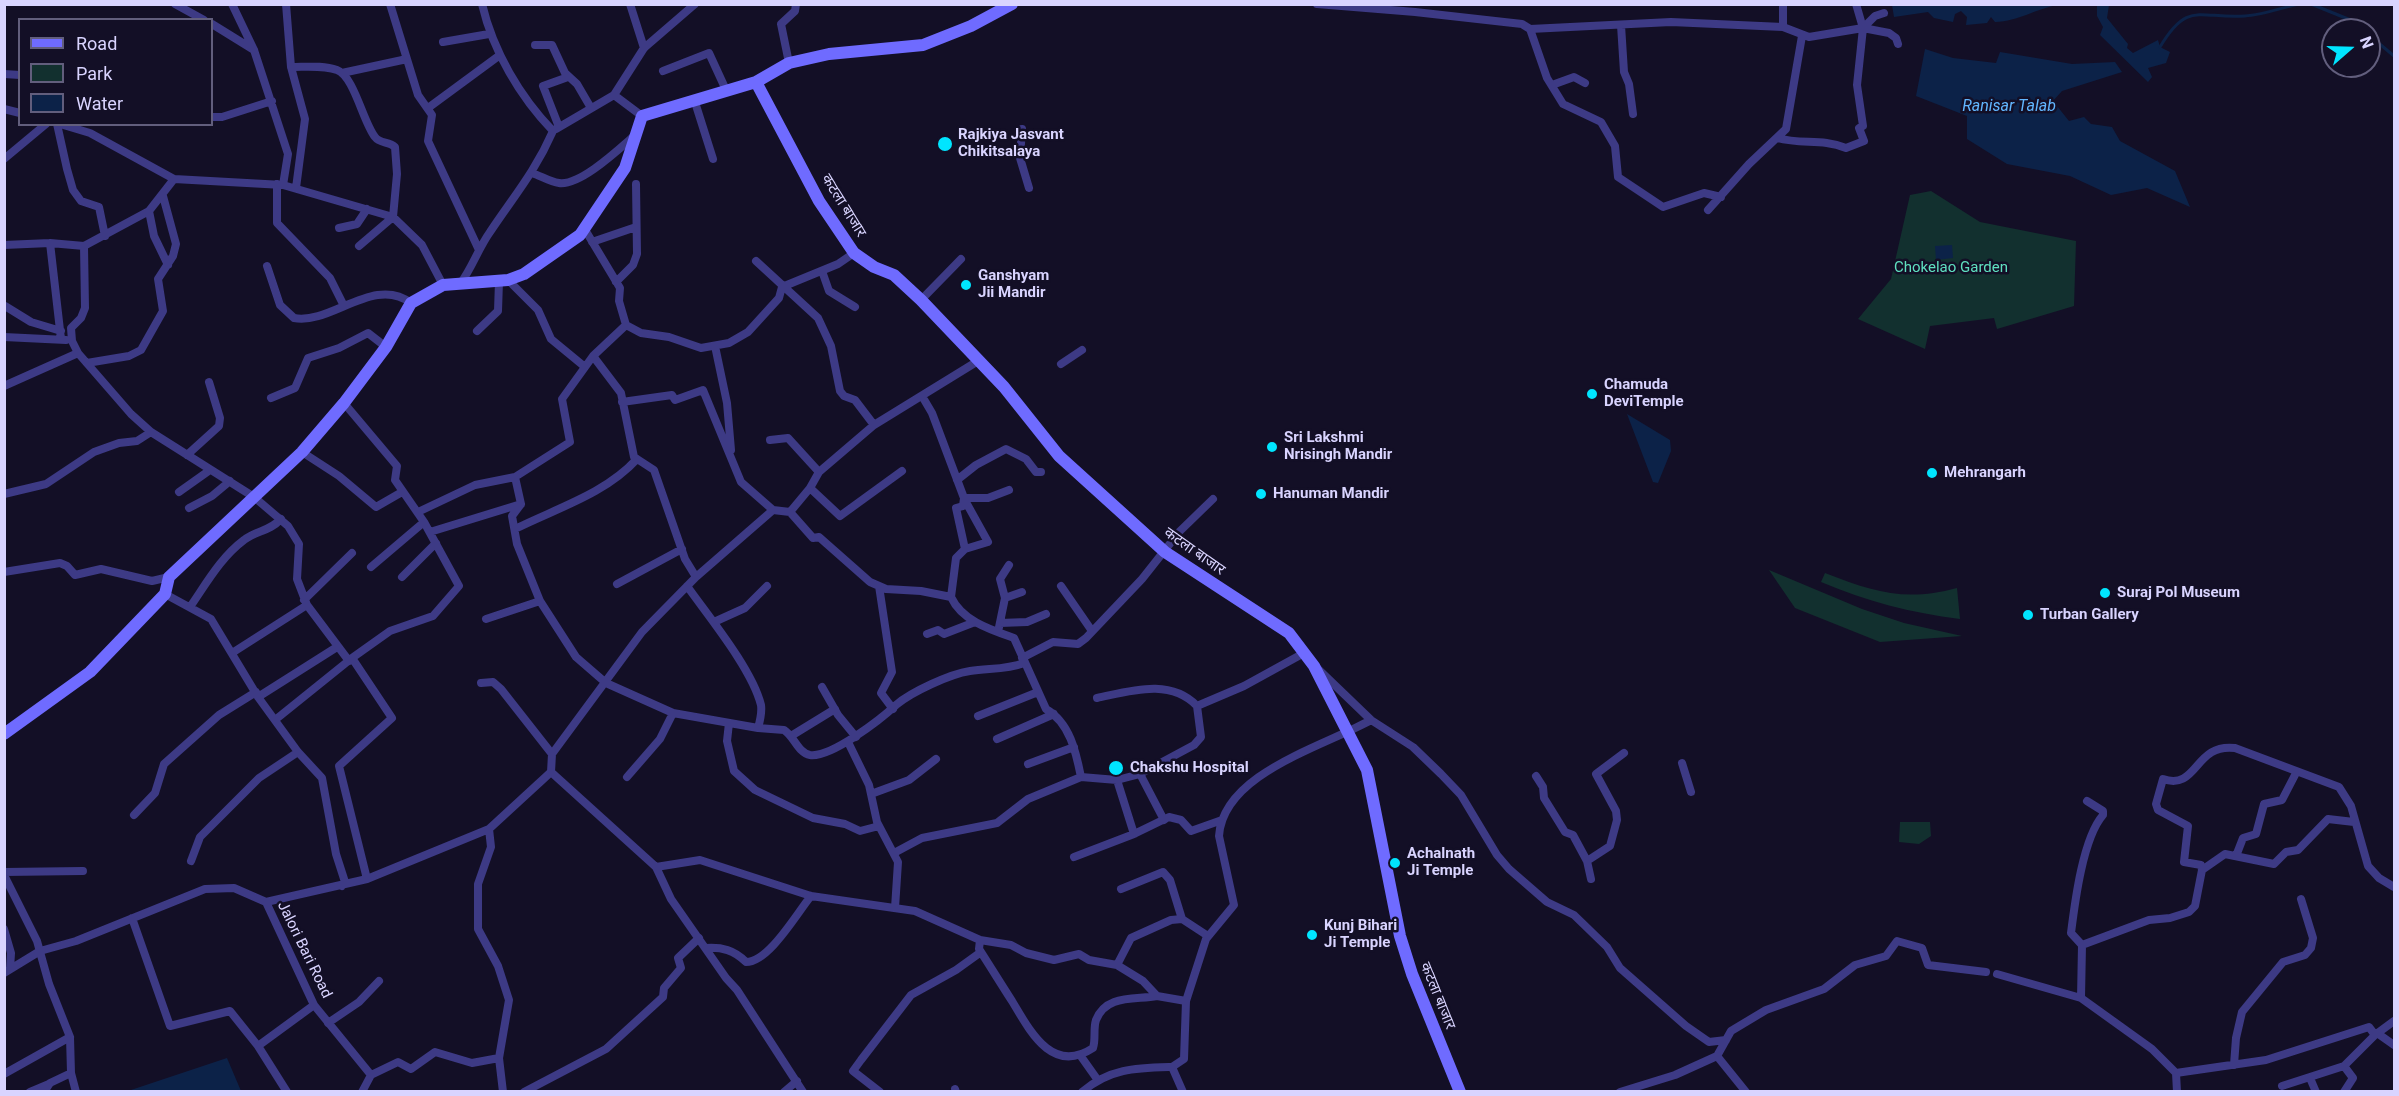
<!DOCTYPE html>
<html>
<head>
<meta charset="utf-8">
<style>
	body { margin:0 }
	#map { position:relative; width:2399px; height:1096px; overflow:hidden; background:#130f26; font-family:Roboto,sans-serif }
	canvas { display:block }
	.frame { position:absolute; inset:0; border:6px solid #d9d4ff; pointer-events:none }
	.legend { position:absolute; left:18px; top:18px; width:195px; height:108px; box-sizing:border-box; background:#130f26; border:2px solid #625e7d; margin:0; padding:8px 10px; list-style:none; font-size:18px; color:#d9d4ff }
	.legend li { display:flex; align-items:center; gap:12px; height:30px }
	.legend b { width:30px; border:2px solid #625e7d }
	.north { position:absolute; left:2321px; top:18px; width:60px; height:60px; box-sizing:border-box; background:#130f26; border:2px solid #625e7d; border-radius:50%; rotate:70deg; font-size:16px; font-weight:700; line-height:24px; text-align:center; color:#d9d4ff }
	.north::after { content:''; display:block; margin:auto; width:21px; height:27px; background:#00e5ff; clip-path:polygon(50% 0,100% 100%,50% 72%,0 100%) }
</style>
</head>
<body>
<div id="map">
<canvas width="2399" height="1096"></canvas>
<div class="frame"></div>
<ul class="legend">
<li><b style="height:8px;background:#6f6bff"></b>Road</li>
<li><b style="height:16px;background:#12302f"></b>Park</li>
<li><b style="height:16px;background:#0c2248"></b>Water</li>
</ul>
<div class="north">N</div>
</div>
<script>
const ctx = document.querySelector('canvas').getContext('2d');
ctx.lineJoin = 'round';
function fill(path, color) { ctx.fillStyle = color; ctx.fill(path, 'evenodd'); }
function stroke(path, color, width, dash) { ctx.strokeStyle = color; ctx.lineWidth = width; ctx.lineCap = dash ? 'butt' : 'round'; ctx.setLineDash(dash || []); ctx.stroke(path); }
function label(font, color, halo, rows, align = 'center') {
  ctx.font = font + ' Roboto,"Noto Sans Devanagari",sans-serif'; ctx.lineWidth = 5; ctx.setLineDash([]); ctx.textBaseline = 'middle'; ctx.strokeStyle = halo; ctx.fillStyle = color; for (const [text, x, y, turn = 0] of rows) {
    ctx.save(); ctx.translate(x, y); ctx.rotate((+turn || 0) * Math.PI / 180); ctx.textAlign = isNaN(turn) ? turn : align; if (halo) ctx.strokeText(text, 0, 0); ctx.fillText(text, 0, 0); ctx.restore();
  }
}
const green = new Path2D(`
	M1931,191L1980,222L2076,241L2074,306L1997,329L1994,318L1930,326L1925,349L1858,319L1891,279L1910,195Z
	M1769,570L1862,609L1904,623L1962,636L1880,642L1795,608Z
	M1825,573C1873,592 1906,602 1957,588L1960,619C1911,613 1866,601 1821,582Z
	M1900,822H1930L1931,836L1919,844L1899,842Z`);
const water = new Path2D(`
	M1892,5V4L2058,5C2035,9 2019,21 1995,22L1991,17L1987,23L1966,25L1967,17L1961,11L1955,14L1953,22L1934,18L1928,12L1894,17Z
	M2097,5H2109L2107,18L2128,44L2127,48L2133,53L2158,40L2160,47L2170,52L2166,63L2148,68L2152,77L2148,82L2100,35L2103,27L2097,16Z
	M1925,49L1953,58L1996,63L2000,52L2072,64L2115,62L2122,72L2062,91L2053,101L2069,121L2084,117L2091,124L2112,127L2120,141L2175,171L2190,207L2147,188L2111,195L2070,176L2007,164L1967,139V116L1916,96Z
	M1952,245L1953,258L1936,260L1935,246Z
	M1627,414L1670,440L1671,451L1658,483L1653,482Z
	M227,1058L241,1091H128Z`);
const stream = new Path2D(`
	M2311,4L2353,21L2363,30
	M2369,35L2394,56
	M2160,47C2188,0 2199,19 2245,16C2262,15 2281,8 2299,4`);
const street = new Path2D(`
	M175,4L204,20
	M232,4L254,50L288,154L283,185
	M286,4L291,67L305,119L296,188
	M390,4L418,95L432,115L428,141L479,250
	M630,4L644,48
	M1317,4L1415,12L1522,24L1530,29L1671,22L1783,27L1809,37L1863,28L1889,33L1896,38L1898,44
	M1783,4V27
	M212,24L254,50
	M1621,25L1624,72L1629,84L1633,114
	M1863,28L1875,16L1884,13
	M1530,29L1547,78L1563,104L1601,122L1615,146L1618,177L1663,207L1704,193L1721,197
	M443,42L489,34
	M535,45H552L565,73L577,84L591,108
	M789,63L781,24L795,11L796,4
	M291,67C306,67 323,65 337,70C354,76 363,122 375,137C380,144 389,141 395,147L397,174L393,217L359,246
	M663,71L709,53L726,90
	M342,73L407,59
	M4,74L20,75
	M1552,85L1574,77L1585,83
	M694,99L713,159
	M428,108L500,55
	M4,109L20,113
	M642,116L614,95L644,48L695,4
	M212,117H222L272,101
	M57,124L67,169L73,190L81,201L99,207L105,236
	M60,124L90,133L174,179L283,185L393,217L422,245L443,285
	M559,127L543,86L568,77
	M556,129L614,95
	M1022,129L1020,158L1029,188
	M1777,138C1803,145 1821,138 1846,148L1864,141L1859,128L1863,126L1857,85L1863,28L1856,4
	M4,159L46,124
	M532,173C541,176 550,182 559,183C580,186 619,149 634,136
	M174,179L149,211L84,246L85,308L81,318L71,328L72,341L78,353L131,414L151,432L254,497L288,526L299,544L297,579L307,605L349,661
	M277,184V223L330,278L343,304
	M1708,210L1749,164L1786,129L1802,36
	M149,211L154,236L168,265
	M339,228L357,224L367,209
	M584,228L620,288L619,301L626,325L593,356L621,393L634,457L654,470L685,559L696,577
	M592,242L636,227
	M50,243L61,339
	M4,245L50,243L84,246
	M756,261L818,318L831,346L840,391L844,396L855,400L874,425
	M267,266L280,305L294,318C331,325 374,275 411,303
	M822,271L829,291L855,307
	M508,280L538,310L551,339L585,367
	M616,282L633,265L637,254L636,184
	M460,284C472,268 478,249 490,232C514,196 535,172 553,131C520,97 493,51 482,4
	M782,287L838,264L854,253
	M921,300L961,259
	M5,306L31,322L61,331
	M626,325L641,333L669,337L701,348L729,343L748,332L779,298L782,287
	M477,331L498,311L499,281
	M4,337L66,340
	M715,346L727,403L731,450
	M87,363L129,356L141,350L163,311L158,279L173,256L176,244L163,196
	M1061,364L1082,350
	M4,386L78,353
	M922,396L932,413L964,498L963,506L956,508L965,549L956,558L951,597
	M271,398L295,388L308,358L339,348L368,333L386,347
	M622,402L672,395L675,400L703,390L741,482L773,510
	M344,403L397,466L395,480L424,522L459,586L433,616L390,631L352,658L392,718L339,766L367,879
	M770,440L788,438L819,472
	M302,452L339,476L376,507L402,492
	M187,455L219,426L220,418L209,382
	M515,477L521,504L512,516L517,544L540,601L576,657L606,683L673,713L758,728C760,721 762,712 761,705C752,669 709,617 687,586
	M957,480L976,465L1006,449L1026,459L1036,472H1041
	M810,488L840,516L902,471
	M179,492L210,470
	M4,494L46,484L94,452L119,443L137,441L151,432
	M964,498H988L1009,490
	M963,506L967,504L988,542L965,549
	M189,508L212,496L230,481
	M418,512L475,485L515,477L570,442L562,399L593,356
	M790,512L813,538L819,537L870,582L886,589L921,591L951,597C962,621 991,630 1014,638L1046,709C1070,723 1076,752 1081,777
	M515,529C557,508 605,494 637,459
	M430,532L521,504
	M371,567L424,522
	M4,572L60,563L67,566L75,575L101,569L152,581L169,577
	M402,577L436,543
	M617,584L682,549
	M879,586L892,672L881,693L893,709
	M1061,586L1092,631
	M165,594L211,619L258,697L298,752L322,778L336,854L345,882L342,886
	M1005,598L1022,592
	M304,600L352,553
	M190,607C206,584 221,557 244,540C256,530 269,532 281,519
	M486,619L540,601
	M714,622L745,608L767,586
	M1000,623L1027,622L1046,614
	M998,632L1005,598L1000,579L1009,565
	M927,634L938,630L944,634L975,622
	M232,653L307,605
	M1022,658L1053,642L1078,644L1086,638L1142,579L1180,531L1213,499
	M1318,669L1371,720L1413,747L1441,774L1461,795L1497,855L1509,869L1547,902L1574,915L1607,947L1620,968L1686,1026L1709,1042L1726,1040
	M481,683L493,682L501,689L552,754
	M822,687L838,715L856,737
	M258,697L337,647
	M1097,698C1131,691 1170,678 1197,706
	M978,716L1038,692
	M275,720L352,658
	M729,723L727,741L734,771L755,790L813,818L845,824L860,831L879,826
	M758,728L784,730C794,736 798,753 810,755C831,758 881,719 896,705C911,692 950,674 970,671C989,668 1006,670 1024,663
	M791,736L835,709
	M997,739L1054,714
	M848,742L869,785L877,822L898,862L895,908
	M1682,763L1691,792
	M1028,764L1074,747
	M551,772L656,867L671,899L726,978L737,990L803,1092
	M1140,774L1164,820
	M1536,776L1543,787L1544,798L1565,832L1573,835L1587,861L1591,879
	M627,777L660,739L673,713
	M1117,780L1134,834
	M871,794L909,780L936,759
	M2087,801L2103,811V815C2083,838 2075,901 2071,933L2082,945L2081,998L2152,1049L2176,1073L2177,1092
	M134,815L155,793L164,764L219,715L256,692
	M489,829L491,847L478,884V929L498,966L509,1000L499,1058L503,1092
	M894,853L922,838L997,823L1028,799L1081,777L1117,780L1140,774L1194,745L1201,737L1197,706L1244,686L1304,653
	M2236,856L2243,838L2256,834L2264,804L2282,800L2296,773
	M1074,857L1134,834L1169,817L1181,820L1191,831L1222,820
	M191,861L200,837L259,778L298,752
	M1587,861L1610,846L1617,820L1616,811L1596,774L1624,753
	M656,867L700,860L811,896L915,911L980,940L1011,945L1026,953L1054,960L1079,954L1089,960L1117,965L1143,981L1157,996L1186,1001
	M2202,870L2201,865L2184,862L2188,826L2158,810L2156,804L2163,779C2198,791 2194,743 2235,748L2339,787L2351,806L2368,866L2379,878L2394,887
	M4,872L83,871
	M4,875L37,941L49,984L70,1037L71,1073L76,1092
	M1121,889L1163,872L1170,880L1182,919
	M266,902L367,879L489,829L551,772L552,754L642,632L696,577L773,510L790,512L810,488L819,472L874,425L978,361
	M132,918L170,1026L230,1011L258,1046L287,1092
	M4,929L11,953L10,969
	M980,940L979,949C990,966 1001,984 1012,1001C1030,1031 1052,1075 1093,1048C1096,1039 1093,1029 1096,1020C1106,994 1135,1000 1157,996
	M2082,945L2149,920L2170,918L2189,912L2195,906L2202,870L2225,854L2274,864L2286,852L2298,850L2328,819L2354,822
	M706,948C722,947 734,950 746,962C769,962 797,913 811,896
	M1117,965L1131,938L1171,920L1182,919L1208,936
	M4,973L40,951L76,941L205,889L234,888L266,902L314,1005L371,1075L362,1092
	M1997,974L2081,998
	M328,1023L359,1002L379,981
	M2377,1033L2394,1045
	M258,1046L314,1005
	M1080,1055L1097,1079
	M1717,1056L1746,1092
	M2234,1065L2236,1038L2242,1012L2283,962L2305,955L2311,948L2313,938L2301,899
	M2176,1073L2266,1060L2369,1027L2375,1035
	M4,1074L70,1037
	M371,1075L398,1062L411,1069L435,1052L472,1063L499,1058
	M2310,1078L2316,1092
	M2282,1086L2344,1066
	M955,1089L956,1092
	M30,1092L49,1084
	M44,1092L50,1083L71,1073
	M524,1092L606,1049L663,997L664,988L681,968L678,958L699,938
	M784,1092L797,1081
	M880,1092L853,1071L861,1060L911,995L956,970L981,952
	M1082,1092C1110,1068 1137,1068 1172,1067
	M1183,1092L1172,1067L1184,1059L1186,1001L1206,939L1234,905L1219,836C1223,773 1325,746 1371,720
	M1620,1092L1675,1075L1717,1056L1731,1031L1766,1010L1824,989L1855,965L1886,956L1897,941L1922,948L1928,965L1986,972
	M2344,1092L2353,1078L2344,1066L2375,1035L2394,1021`);
const secondary = new Path2D(`
	M756,82L819,201L854,253L874,267L894,275L921,300L1004,387L1059,456L1165,552L1289,633L1314,666L1367,770L1400,936L1412,974L1460,1092
	M4,734L90,672L165,594L169,577L302,452L344,403L386,347L411,303L443,285L508,280L524,274L580,235L625,168L642,116L756,82L789,63L829,54L923,45L971,26L1012,4`);
const markers = [
	[945,144,8,"#00e5ff"],
	[966,285,6,"#00e5ff"],
	[1592,394,6,"#00e5ff"],
	[1272,447,6,"#00e5ff"],
	[1932,473,6,"#00e5ff"],
	[1261,494,6,"#00e5ff"],
	[2105,593,6,"#00e5ff"],
	[2028,615,6,"#00e5ff"],
	[1116,768,8,"#00e5ff"],
	[1395,863,6,"#00e5ff"],
	[1312,935,6,"#00e5ff"]
];
const poiNames = [
	["Rajkiya Jasvant",958,135],
	["Chikitsalaya",958,152],
	["Ganshyam",978,276],
	["Jii Mandir",978,293],
	["Chamuda",1604,385],
	["DeviTemple",1604,402],
	["Sri Lakshmi",1284,438],
	["Nrisingh Mandir",1284,455],
	["Mehrangarh",1944,473],
	["Hanuman Mandir",1273,494],
	["Suraj Pol Museum",2117,593],
	["Turban Gallery",2040,615],
	["Chakshu Hospital",1130,768],
	["Achalnath",1407,854],
	["Ji Temple",1407,871],
	["Kunj Bihari",1324,926],
	["Ji Temple",1324,943]
];
const streetNames = [
	["कटला बाजार",843,206,58],
	["कटला बाजार",1194,552,35],
	["Jalori Bari Road",304,950,64],
	["कटला बाजार",1437,996,68]
];
const parkNames = [
	["Chokelao Garden",1951,268]
];
const waterNames = [
	["Ranisar Talab",2009,107]
];
fill(green, '#12302f');
fill(water, '#0c2248');
stroke(stream, '#0c2248', 3);
stroke(street, '#3d3a85', 8);
stroke(secondary, '#6f6bff', 12);
for (const [x, y, r, color] of markers) { const dot = new Path2D(); dot.arc(x, y, r, 0, 2 * Math.PI); ctx.fillStyle = color; ctx.fill(dot); stroke(dot, '#130f26', 2); }
label('bold 15px', '#d9d4ff', '#130f26', poiNames, 'left');
label('15px', '#d9d4ff', '#130f26', streetNames);
label('15px', '#5fe0c0', '#130f26', parkNames);
label('italic 16px', '#62b6ff', '#130f26', waterNames);
</script>
</body>
</html>
